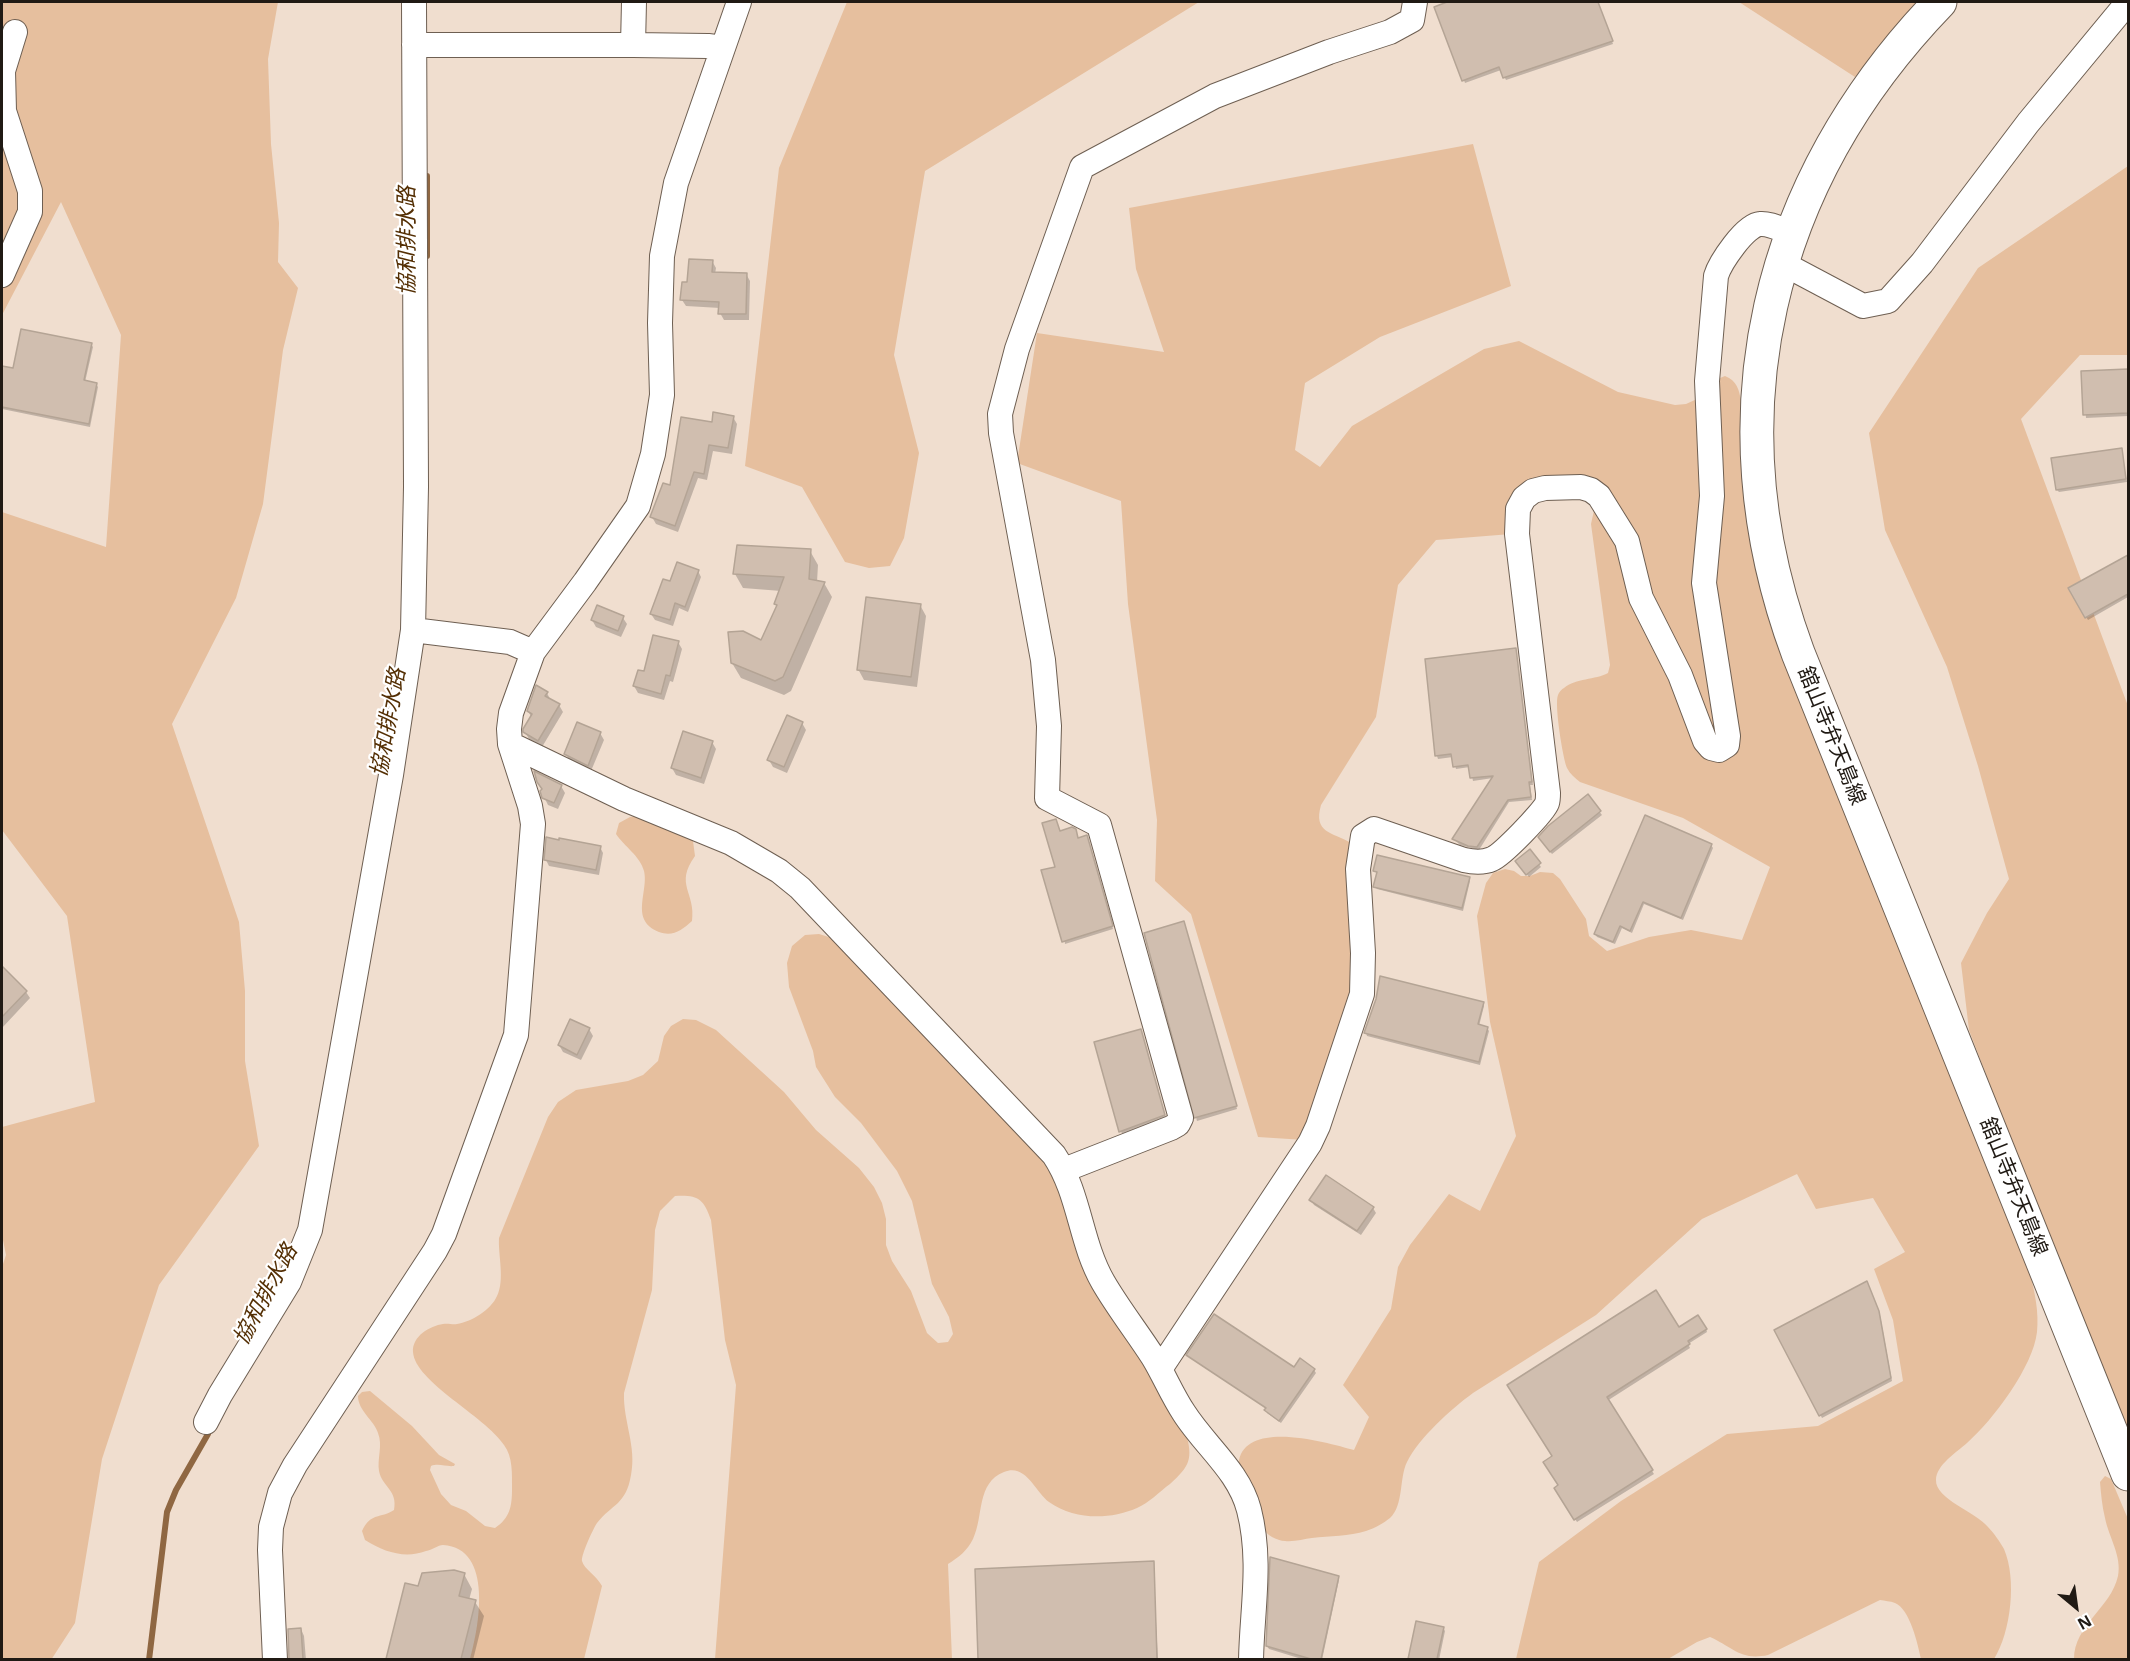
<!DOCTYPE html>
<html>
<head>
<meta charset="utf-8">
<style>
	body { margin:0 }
	#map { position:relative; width:2130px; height:1661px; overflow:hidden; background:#f0decf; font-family:"Open Sans",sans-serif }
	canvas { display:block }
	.frame { position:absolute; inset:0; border:3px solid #201a14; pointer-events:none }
	.north { position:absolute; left:2046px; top:1577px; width:60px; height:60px; -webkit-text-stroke:4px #fff; paint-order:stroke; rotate:151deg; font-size:16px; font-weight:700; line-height:24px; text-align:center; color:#201a14 }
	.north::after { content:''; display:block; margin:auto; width:21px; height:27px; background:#201a14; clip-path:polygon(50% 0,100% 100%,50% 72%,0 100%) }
</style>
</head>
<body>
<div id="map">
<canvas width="2130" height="1661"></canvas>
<div class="frame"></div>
<div class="north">N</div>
</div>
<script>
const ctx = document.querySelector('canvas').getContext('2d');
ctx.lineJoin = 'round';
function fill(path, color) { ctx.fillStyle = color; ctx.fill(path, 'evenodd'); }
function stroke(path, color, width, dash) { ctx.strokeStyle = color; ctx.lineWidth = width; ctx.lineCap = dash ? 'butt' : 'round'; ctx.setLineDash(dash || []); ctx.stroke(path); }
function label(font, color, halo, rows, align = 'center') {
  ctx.font = font + ' "Open Sans","Noto Sans JP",sans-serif'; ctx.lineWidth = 4.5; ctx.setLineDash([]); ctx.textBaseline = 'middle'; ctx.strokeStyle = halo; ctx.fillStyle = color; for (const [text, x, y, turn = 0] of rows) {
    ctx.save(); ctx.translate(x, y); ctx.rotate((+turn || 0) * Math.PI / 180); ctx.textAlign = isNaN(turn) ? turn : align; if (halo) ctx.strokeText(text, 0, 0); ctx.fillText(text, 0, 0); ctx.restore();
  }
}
const green = new Path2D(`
	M2,2H278L268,59L271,144L279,223L278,262L298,288L283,350L263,504L236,598L172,724L239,922L245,991V1061L259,1146L159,1285L102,1459L75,1623L51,1660L2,1659V1267L6,1255L2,1235V1127L95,1102L67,916L2,830V512L106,547L121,335L61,202L2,315Z
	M847,2H1199L925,171L894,355L919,453L904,538L890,566L869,568L845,562L802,487L745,466L779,168Z
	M1739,2H1917L1855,77Z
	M1473,144L1511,286L1380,337L1305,383L1295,450L1320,467L1352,426L1484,349L1519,341L1618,392L1675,405L1686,404L1697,399L1715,380L1725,376C1737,381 1739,389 1741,401C1737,479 1749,555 1772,630L2030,1274C2035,1293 2039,1312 2037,1332C2033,1367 1993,1420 1967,1443C1957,1452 1936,1465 1936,1480C1935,1499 1976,1512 1988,1527C1994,1533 2000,1542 2004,1549C2017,1579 2011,1632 1994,1659H1921C1918,1645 1910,1609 1895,1603C1890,1601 1885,1601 1880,1600L1768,1655C1740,1661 1733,1647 1710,1637L1697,1642L1668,1659H1516L1539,1562L1621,1501L1727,1434L1818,1426L1903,1381L1893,1320L1874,1269L1905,1252L1873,1198L1816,1209L1797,1174L1702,1219L1596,1315L1473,1393C1451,1409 1419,1438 1407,1462C1399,1478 1404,1505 1390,1518C1384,1523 1375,1528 1366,1531C1349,1536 1330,1536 1312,1538C1304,1539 1294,1542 1285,1541C1281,1541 1276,1539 1272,1537C1263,1532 1262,1524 1258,1515C1252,1502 1236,1475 1239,1460C1248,1419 1329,1443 1354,1450L1369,1417L1343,1385L1391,1309L1398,1267L1410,1245L1449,1194L1480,1211L1516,1136L1490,1022L1477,916L1486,883L1493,873L1505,869L1514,871L1521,876H1530L1540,872L1553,873L1560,879L1586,919L1589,936L1607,951L1649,937L1691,930L1742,940L1770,867L1683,818L1580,782C1575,778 1570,774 1567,768C1563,759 1554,704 1558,695C1559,692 1562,689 1564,688C1576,678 1595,680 1608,673L1610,665L1591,524L1597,497L1544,482L1511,534L1436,540L1398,585L1376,717L1321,805C1313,833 1332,832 1351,843L1358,974L1305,1140L1258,1137L1191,914L1155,881L1157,820L1128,604L1121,501L1017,463L1037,333L1164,352L1136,269L1129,208Z
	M2128,166V355H2080L2021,419L2128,706V1434L2097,1365L1969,1030L1961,963L1987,913L2009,879L1978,766L1947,667L1885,530L1869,433L1978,268Z
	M643,815L684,832L693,841L695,856C674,885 696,892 692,921C682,930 673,937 659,932C629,920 649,892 644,871C640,856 624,846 616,834L619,823L630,817Z
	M819,934L835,939L1048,1160L1186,1433C1193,1459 1190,1466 1170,1484C1159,1492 1149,1503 1137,1508C1109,1520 1075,1520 1049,1502C1035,1492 1026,1463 1004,1472C976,1483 984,1516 973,1539C967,1551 959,1557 948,1564L952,1659H715L736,1385L725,1340L711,1220C703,1198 698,1195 675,1196L660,1211L655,1230L652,1290L624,1393C623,1421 637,1447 631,1475C626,1505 612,1504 597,1523C593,1529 581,1555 582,1561C584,1569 597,1576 602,1586L584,1659H470C479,1628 494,1548 443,1545C438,1545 432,1550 426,1551C405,1559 384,1552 365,1540L362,1531C371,1512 380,1519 394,1510C398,1490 382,1487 379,1471C377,1458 383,1446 378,1433C374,1420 358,1411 358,1396L362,1392L370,1391L412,1426L439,1455L455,1464L454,1466C446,1467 439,1463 431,1466L430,1470L441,1494L451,1505L466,1511L485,1526L495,1528C510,1518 512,1506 512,1489C512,1474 513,1457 504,1445C485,1416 415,1382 413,1352C412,1336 430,1326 443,1324C448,1323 453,1325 457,1324C471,1322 491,1310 497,1296C505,1280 498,1255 499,1238L548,1117L558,1102L576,1090L628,1081L643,1075L658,1061L664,1036L671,1026L683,1019L696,1020L716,1030L784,1092L816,1130L859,1168L874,1187L882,1203L886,1219V1245L892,1261L911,1291L927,1333L938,1343L948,1342L953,1334L949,1317L932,1284L912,1201L897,1171L861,1123L835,1097L816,1067L813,1051L789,987L787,963L792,946L805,935Z
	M2105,1476L2111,1479L2128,1519V1659H2074C2074,1625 2111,1608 2118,1576C2122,1556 2109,1538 2105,1518C2102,1506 2101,1494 2100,1482Z`);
const shadow = new Path2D(`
	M1451,2H1598L1613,44L1506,80L1501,70L1465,83L1436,7Z
	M712,261L716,268L715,274H746L750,281L749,320H724L720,313V308L686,306L682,300Z
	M91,344L93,347L85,382L96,384L98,387L90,427L2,409V367L14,370Z
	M2128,370V416L2086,418L2083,372Z
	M733,417L737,424L732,454L713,451L707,480L698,478L678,532L656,524L652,517L713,423Z
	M2122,452L2127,482L2059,492L2057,490Z
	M810,551L818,565L817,582L824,583L832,597L791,691L784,695L741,678L732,663L761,642L778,607L776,603L781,591L743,588L735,574Z
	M2127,557L2128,560V597L2088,620L2070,589Z
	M698,571L701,577L688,612L679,608L673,626L655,620L651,614L671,583Z
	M920,605L926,616L917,687L864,680L858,669Z
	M623,618L627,624L621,637L596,627L592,620Z
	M678,642L682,649L673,682L670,681L664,700L638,693L634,686Z
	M1515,649L1533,785H1530L1532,800L1509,802L1479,850L1460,845L1454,839L1493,778L1473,781L1470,767L1456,769L1453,757L1438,759L1437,756L1426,661Z
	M547,693L551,701L559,705L563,712L542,747L529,739L525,732L532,718L528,711Z
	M802,723L806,730L787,773L773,767L769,760Z
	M600,733L604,740L591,771L570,761L566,754Z
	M712,742L716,749L704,784L676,775L672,768Z
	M561,786L565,793L558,809L548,805L544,797Z
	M1587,796L1602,815L1552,854L1541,840Z
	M1056,821L1060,832L1078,839L1088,840L1113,929L1065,944L1056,868Z
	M1711,845L1713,848L1683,920L1644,904L1632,933L1622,928L1615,944L1597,937L1595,934Z
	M600,847L603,853L599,875L549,866L546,860Z
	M1530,852L1541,867L1529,877L1519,865Z
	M1374,871L1469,878L1470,881L1463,911L1377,889L1375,886L1378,874Z
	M1185,926L1237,1109L1197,1121L1146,934Z
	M6,973L26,992L30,998L2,1028V978Z
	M1483,1003L1484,1006L1479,1026L1487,1028L1489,1031L1480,1065L1367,1036L1366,1033Z
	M589,1029L593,1036L581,1060L563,1052L559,1045Z
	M1142,1033L1166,1118L1122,1134L1096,1044Z
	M1311,1200L1373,1208L1376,1213L1361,1235L1314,1205Z
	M1868,1285L1880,1315L1892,1381L1822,1418L1776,1331Z
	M1678,1329H1706L1707,1332L1688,1344L1690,1348L1607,1401L1654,1474L1577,1522L1556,1489L1560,1486L1554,1456L1509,1385Z
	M1188,1355L1314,1370L1316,1373L1281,1423L1267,1413V1409Z
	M1153,1562L1158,1660H980L976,1570Z
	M464,1574L472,1589L469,1600L475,1602L484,1616L473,1660H387L406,1585L419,1588Z
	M1338,1577L1339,1580L1322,1660H1305L1269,1649L1267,1646Z
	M1418,1623L1443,1628L1445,1631L1439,1660H1410Z
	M301,1629L304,1636L306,1660H290L289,1630Z`);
const stream = new Path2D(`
	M427,176V256
	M149,1660L167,1512L176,1490L208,1434`);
const building = new Path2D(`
	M1447,2H1598L1613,41L1503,78L1499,67L1462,81L1434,7Z
	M689,259L713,260L712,272L747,273L746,314H718L719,302L680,300L682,282H687Z
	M21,329L92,343L84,380L97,383L89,424L2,407V366L13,368Z
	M2128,369V413L2083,415L2081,371Z
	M713,412L734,416L728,448L709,445L704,474L694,472L675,526L650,517L663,483L670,485L681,417L712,422Z
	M2122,448L2126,479L2056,490L2051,458Z
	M737,545L811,549L809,579L825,582L783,677L775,681L731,663L728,632L743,631L761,640L777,605L774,604L784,577L733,574Z
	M2128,555V594L2085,618L2068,588Z
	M677,562L699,570L685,607L675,603L670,620L650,614L663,579L670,581Z
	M866,597L921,604L911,677L857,670Z
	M597,605L624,616L618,631L591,620Z
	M653,635L679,641L670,676L666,675L661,694L633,686L638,670L644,671Z
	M1516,648L1532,782H1529L1531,797L1508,800L1477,847L1468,846L1452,839L1493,776L1470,778L1468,765L1453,767L1451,754L1435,756L1425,659Z
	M536,685L548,692L545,696L560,704L538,741L523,732V729L532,714L527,711Z
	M787,715L803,722L784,767L767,760Z
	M577,722L601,732L588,766L564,754Z
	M683,731L713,741L701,778L671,768Z
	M534,771L562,785L554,803L542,798L540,791L542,789L537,782Z
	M1588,794L1601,811L1550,852L1538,837L1548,826Z
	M1645,815L1712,844L1681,918L1643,902L1630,931L1620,926L1613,942L1594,934Z
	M1056,819L1060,831L1072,827L1076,829L1078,838L1087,835L1113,926L1062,942L1041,870L1055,867L1042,823Z
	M546,837L559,840V838L601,846L596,870L544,860Z
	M1530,849L1541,863L1526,875L1515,861Z
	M1377,855L1470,877L1462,908L1373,887L1377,872L1373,871Z
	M1184,921L1237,1106L1194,1118L1144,933Z
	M2,966L27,991L2,1017Z
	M1380,976L1484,1002L1478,1024L1488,1027L1479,1062L1364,1033L1376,999Z
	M570,1019L590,1028L577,1055L558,1045Z
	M1141,1029L1165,1115L1119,1132L1094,1042Z
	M1326,1175L1374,1207L1357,1231L1309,1200Z
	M1867,1281L1879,1311L1891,1378L1819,1416L1774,1330Z
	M1656,1290L1679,1327L1698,1315L1707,1329L1688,1341L1690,1344L1607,1397L1653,1470L1574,1520L1554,1488L1558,1485L1543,1462L1552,1456L1507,1385Z
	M1214,1314L1294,1367L1300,1358L1315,1369L1279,1421L1264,1410L1266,1408L1186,1355Z
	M1270,1557L1339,1576L1321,1659H1311L1266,1646Z
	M1154,1561L1157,1659H978L975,1569Z
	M454,1570L465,1573L459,1596L476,1600L461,1659H386L405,1583L418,1586L422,1573Z
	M1416,1621L1444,1627L1437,1659H1408Z
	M301,1628L303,1659H289L288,1629Z`);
const street = new Path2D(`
	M414,45H633L708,46L723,48
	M633,45L634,2
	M1782,263L1863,306L1888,301L1922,263L2028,123L2128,2
	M2,275L30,212V191L4,111L3,71L15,32
	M413,630L510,642L533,652
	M510,744L624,799L731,843L779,871L800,888L1054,1155C1080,1194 1080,1242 1103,1282C1118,1308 1137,1332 1153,1357C1164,1375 1172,1395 1184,1413C1205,1446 1239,1471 1249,1510C1262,1561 1252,1609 1251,1660
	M1064,1170L1171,1128L1178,1124L1181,1118L1099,825L1047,798L1049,726L1043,660L1001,433L1000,414L1017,349L1082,167L1215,96L1329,52L1390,32L1412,20L1415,2
	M1160,1369L1310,1143L1318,1126L1362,994L1363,953L1358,869L1363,836L1374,829L1464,860C1473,862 1483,863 1492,859C1502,855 1544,812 1547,803C1548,800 1548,797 1548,793L1517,534L1518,509L1524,498L1533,491L1545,488L1581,487L1591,490L1599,496L1627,541L1641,598L1680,675L1705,741L1711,748L1719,750L1727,745L1728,736L1704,583L1712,496L1707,381L1716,276C1720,263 1745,225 1760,224C1770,223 1782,230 1792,233
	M206,1422L220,1395L289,1282L310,1230L391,775L413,630L416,487L414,2
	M275,1660L270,1550L271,1527L280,1493L295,1465L435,1251L444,1234L516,1035L533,824L530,806L510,744L509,729L511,713L533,652L585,582L638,506L653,454L662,395L660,323L662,256L676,183L739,2`);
const secondary = new Path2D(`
	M1940,2C1766,182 1710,416 1798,653L2128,1474`);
const streetNames = [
	["舘山寺弁天島線",1831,736,68],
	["舘山寺弁天島線",2013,1187,68]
];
const waterNames = [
	["協和排水路",408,241,-90],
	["協和排水路",389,723,-80],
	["協和排水路",266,1295,-62]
];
fill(green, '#e6bf9e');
fill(shadow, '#0003');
stroke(stream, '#8f6742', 6);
fill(building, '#d0beaf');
stroke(building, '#b4a495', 1.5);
stroke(street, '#6e5f52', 26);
stroke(secondary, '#6e5f52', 35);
stroke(street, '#fff', 24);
stroke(secondary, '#fff', 33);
label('21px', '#201a14', '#fff', streetNames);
label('italic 22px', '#542f04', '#fff', waterNames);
</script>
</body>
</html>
